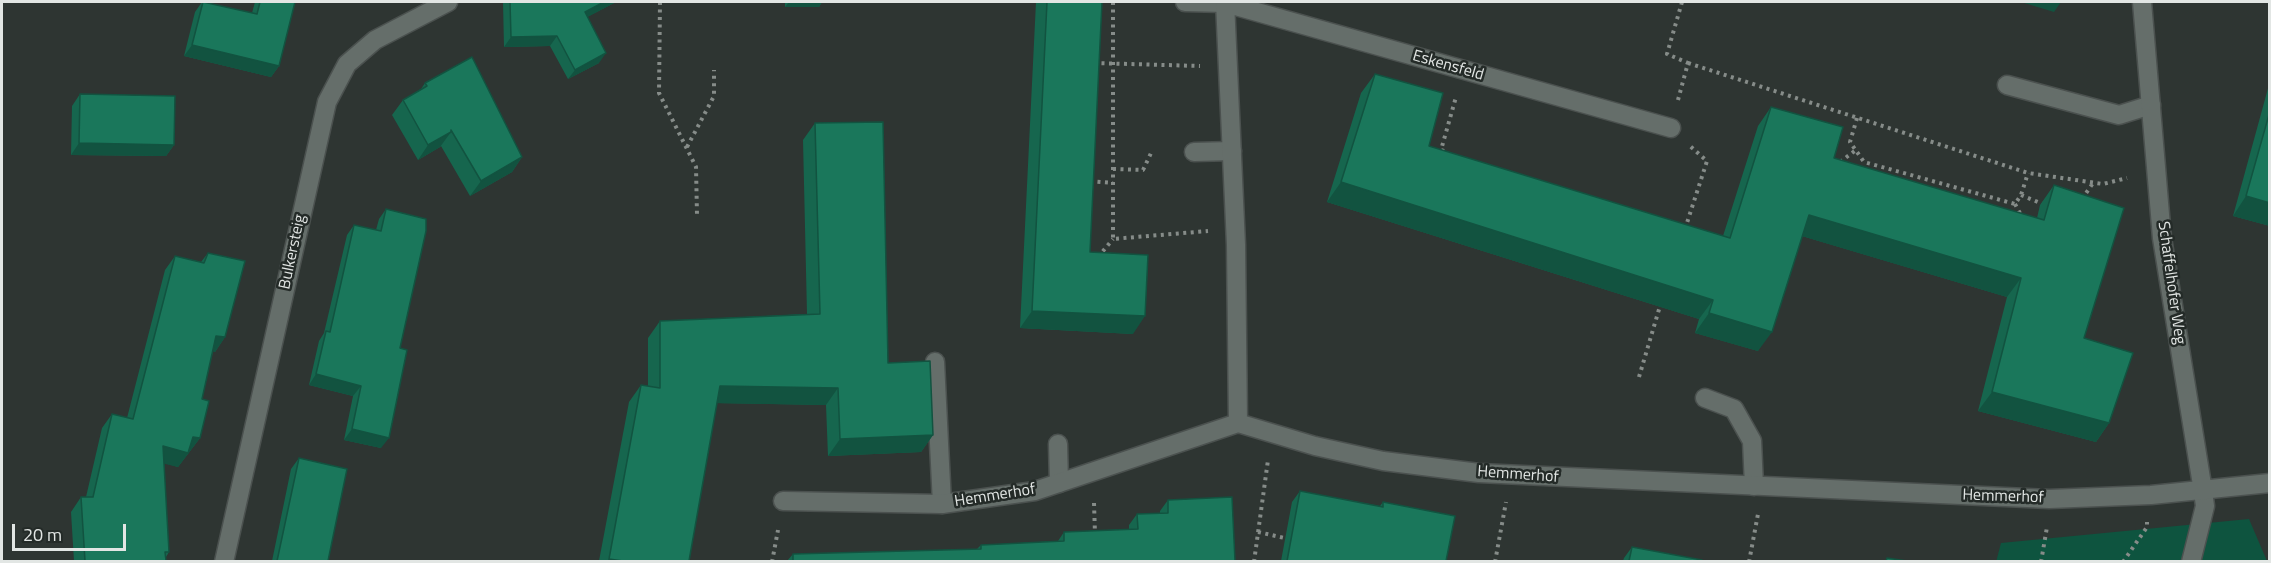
<!DOCTYPE html>
<html>
<head>
<meta charset="utf-8">
<style>
	body { margin:0 }
	#map { position:relative; width:2271px; height:563px; overflow:hidden; background:#2e3532; font-family:"Titillium Web",sans-serif }
	canvas { display:block }
	.frame { position:absolute; inset:0; border:3px solid #e2e6e4; pointer-events:none }
	.scale { position:absolute; left:12px; top:524px; width:114px; height:27px; box-sizing:border-box; border:3px solid #e2e6e4; border-top:0; padding-left:8px; font-size:18px; line-height:21px; white-space:nowrap; color:#e2e6e4; -webkit-text-stroke:4px #242b28; paint-order:stroke }
</style>
</head>
<body>
<div id="map">
<canvas width="2271" height="563"></canvas>
<div class="frame"></div>
<div class="scale">20 m</div>
</div>
<script>
const ctx = document.querySelector('canvas').getContext('2d');
ctx.lineJoin = 'round';
function fill(path, color) { ctx.fillStyle = color; ctx.fill(path, 'evenodd'); }
function stroke(path, color, width, dash) { ctx.strokeStyle = color; ctx.lineWidth = width; ctx.lineCap = dash ? 'butt' : 'round'; ctx.setLineDash(dash || []); ctx.stroke(path); }
function label(font, color, halo, rows, align = 'center') {
  ctx.font = font + ' "Titillium Web",sans-serif'; ctx.lineWidth = 5; ctx.setLineDash([]); ctx.textBaseline = 'middle'; ctx.strokeStyle = halo; ctx.fillStyle = color; for (const [text, x, y, turn = 0] of rows) {
    ctx.save(); ctx.translate(x, y); ctx.rotate((+turn || 0) * Math.PI / 180); ctx.textAlign = isNaN(turn) ? turn : align; if (halo) ctx.strokeText(text, 0, 0); ctx.fillText(text, 0, 0); ctx.restore();
  }
}
const green = new Path2D(`
	M2249,519L2267,561L1996,562L2001,543Z`);
const path = new Path2D(`
	M660,2L659,93L696,167L697,215
	M1113,2V239L1208,231
	M1094,63L1200,66
	M1688,63L2028,173L2103,184L2127,178
	M1678,100L1688,63L1667,54L1682,2
	M1857,118L1850,142L1864,162L2015,204L2021,195L2028,173
	M687,147L714,96V70
	M1444,151L1441,150L1456,97
	M1840,162L1856,150
	M1113,169L1143,170L1152,151
	M1090,181L1113,183
	M2021,195L2045,205
	M2082,199L2093,183
	M2015,204L2022,217
	M1685,229L1707,161L1690,146
	M1098,257L1113,239
	M1639,377L1660,306
	M1094,503L1095,534
	M1258,532L1289,539
	M772,562L778,530
	M1254,562L1268,460
	M1495,562L1506,502
	M1749,562L1758,514
	M2041,562L2047,527
	M2123,562L2147,527V522`);
const service = new Path2D(`
	M1185,2L1225,3
	M2007,85L2119,115L2151,105
	M1194,152L1232,151
	M935,362L942,504
	M1705,398L1734,409L1752,441L1754,486
	M1058,444L1059,483
	M2191,562L2205,506L2203,491`);
const minor = new Path2D(`
	M1225,2L1236,245L1238,423
	M2142,2L2162,238L2203,491
	M1225,3L1671,128
	M783,501L942,504L1035,491L1238,423L1315,446L1383,461L1479,473L2049,499L2151,495L2270,483
	M224,562L327,102L347,64L375,40L448,2`);
const wall = new Path2D(`
	M202,2L252,13L255,2H295L279,66L271,77L184,56L195,12Z
	M503,2H616L587,17L599,63L568,79L550,46L504,47Z
	M785,2H822L819,7H785Z
	M1036,2H1102L1090,252L1133,334L1020,328Z
	M1375,74L1429,146L1723,236L1758,126L1771,107L1834,158L2037,218L2040,205L2054,185L2084,338L2109,423L2096,442L1978,411L2007,297L1802,236L1758,351L1695,333L1699,319L1327,202L1361,93Z
	M2270,81V226L2233,216Z
	M425,83L522,157L512,172L470,196L441,146L440,147L418,160L392,115L403,100L421,89Z
	M80,94L174,145L166,156L71,155L72,106Z
	M815,123L888,363L933,435L921,452L828,456L826,405L717,403L689,561H599L629,402L641,385L648,386V338L660,321L807,314L803,140Z
	M386,209L400,348L381,448L344,440L353,396L309,385L319,341L324,333L347,235L354,225L376,230L379,219Z
	M208,253L225,337L215,352L213,351L202,399L200,438L178,467L164,463L169,552L166,557V561H74L71,512L81,497H86L102,428L112,414L127,418L165,270L175,256L201,262Z
	M299,458L328,561H272L291,469Z
	M1300,491L1380,506L1383,502L1446,561H1281L1292,502Z
	M1168,500L1235,561H787L793,554L977,549L981,545L1058,541L1064,532L1129,529V525L1137,514L1160,513V511Z
	M1632,547L1702,561H1623L1624,558Z`);
const shadedWall = new Path2D(`
	M604,2H616L578,22L585,12Z
	M789,2H822L819,7H785Z
	M2021,2H2061L2054,12Z
	M557,36L550,46L504,47L511,37Z
	M192,45L279,66L271,77L184,56Z
	M606,53L599,63L568,79L575,70Z
	M451,132L440,147L418,160L428,145Z
	M79,143L174,145L166,156L71,155Z
	M522,157L512,172L470,196L481,181Z
	M1341,182L1713,300L1699,319L1327,202Z
	M2246,196L2270,203V226L2233,216Z
	M1809,215L2021,278L2007,297L1795,234Z
	M1032,311L1145,316L1133,334L1020,328Z
	M1709,313L1772,332L1758,351L1695,333Z
	M216,336L225,337L215,352L206,350Z
	M316,374L361,386L353,396L309,385Z
	M720,386L838,388L826,405L708,403Z
	M1992,392L2109,423L2096,442L1978,411Z
	M352,429L389,438L381,448L344,440Z
	M933,435L921,452L828,456L840,439Z
	M193,437L200,438L178,467L153,461L163,446Z
	M609,559L623,561H607Z`);
const building = new Path2D(`
	M203,2L257,14L260,2H295L279,66L192,45Z
	M510,2H604L585,12L606,53L575,70L557,36L511,37Z
	M1047,2H1102L1090,252L1148,255L1145,316L1032,311Z
	M472,57L522,157L481,181L451,130V132L428,145L403,100L427,86L425,83Z
	M1375,74L1443,93L1429,146L1730,238L1771,107L1843,127L1834,158L2044,220L2054,185L2124,208L2084,338L2133,353L2109,423L1992,392L2021,278L1809,215L1772,332L1709,313L1713,300L1341,182Z
	M80,94L175,96L174,145L79,143Z
	M2270,111V203L2246,196Z
	M883,122L888,363L930,361L933,435L840,439L838,388L720,386L689,561H623L609,559L641,385L660,388V321L820,314L815,123Z
	M386,209L426,219V231L400,348L407,350L389,438L352,429L361,386L316,374L326,331L330,332L354,225L381,231Z
	M208,253L245,261L225,337L216,336L202,399L209,401L200,438L193,437L188,453L163,446L169,552H165L166,561H85L81,497H93L112,414L133,419L175,256L204,263Z
	M299,458L347,469L328,561H277Z
	M1300,491L1383,507V502L1455,516L1446,561H1287Z
	M1232,497L1235,561H793V554L981,549V545L1064,541V532L1138,529L1137,514L1168,513V500Z
	M1632,547L1702,560V561H1629Z
	M1887,558L1907,561H1886Z`);
const streetNames = [
	["Eskensfeld",1448,66,16],
	["Bulkersteig",293,252,-78],
	["Schaffelhofer Weg",2171,283,82],
	["Hemmerhof",1518,475,4],
	["Hemmerhof",995,496,-9],
	["Hemmerhof",2003,497,2]
];
fill(green, '#0e543f');
stroke(service, '#4b514f', 21);
stroke(minor, '#4b514f', 21);
stroke(path, '#868c89', 4, [3, 4.5]);
stroke(service, '#656e6a', 18);
stroke(minor, '#656e6a', 18);
fill(wall, '#16664e');
fill(shadedWall, '#125340');
fill(building, '#1a775b');
stroke(building, '#125340', 1.5);
label('16px', '#e2e6e4', '#242b28', streetNames);
</script>
</body>
</html>
